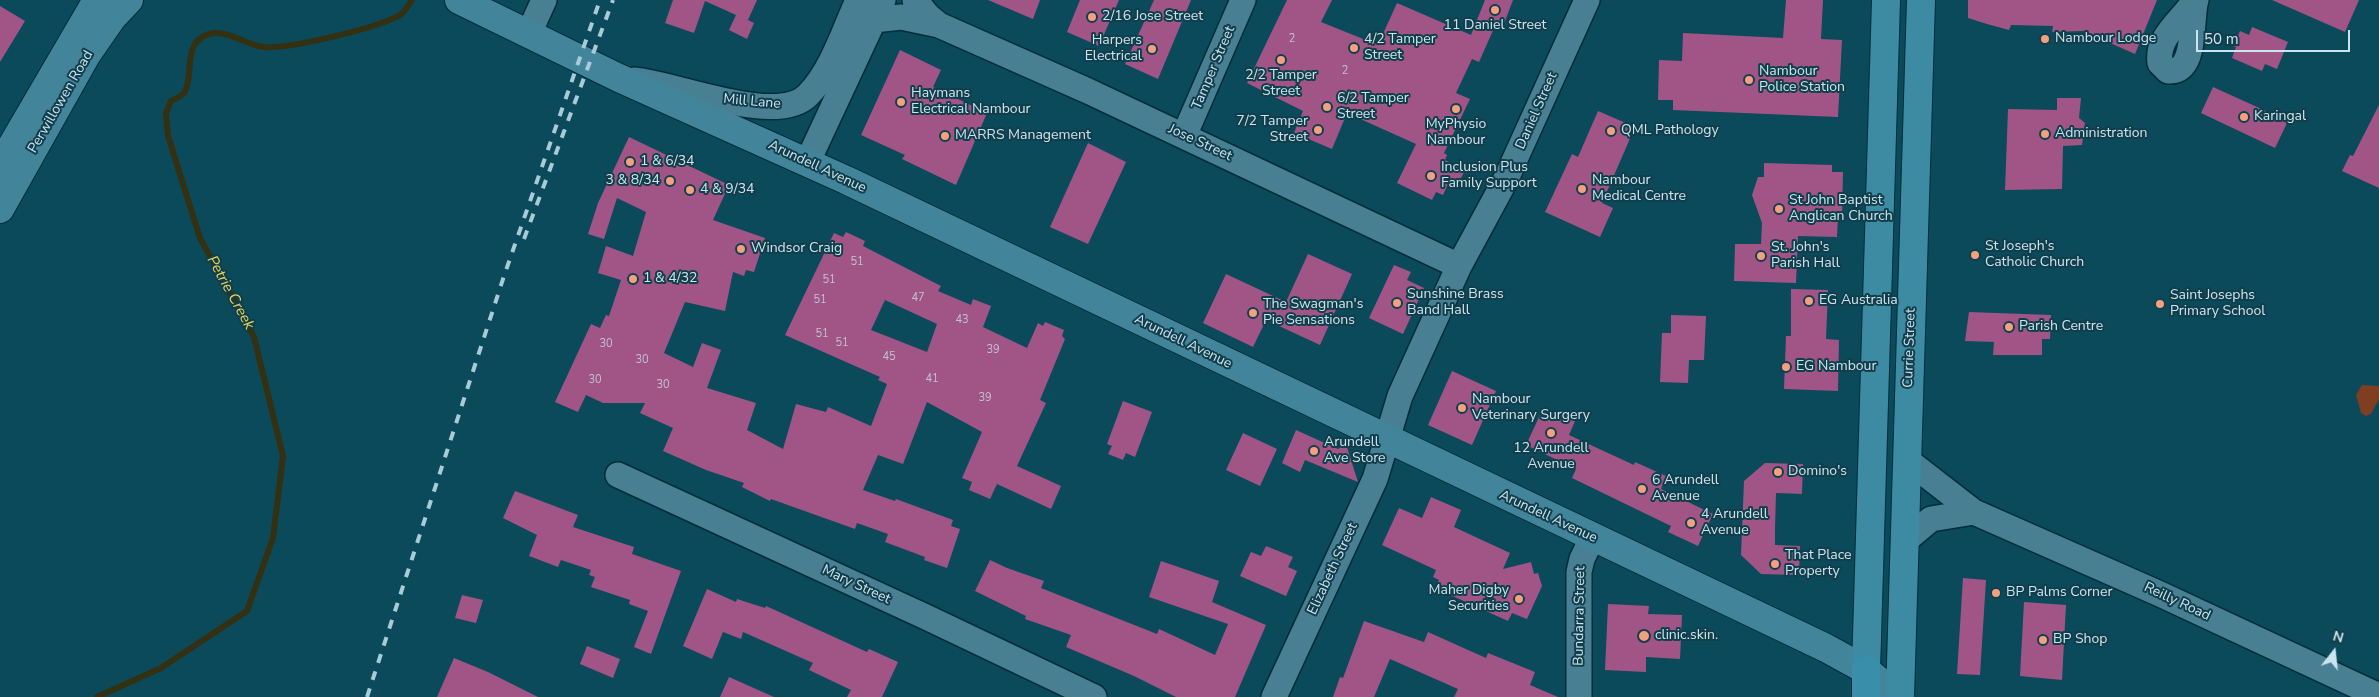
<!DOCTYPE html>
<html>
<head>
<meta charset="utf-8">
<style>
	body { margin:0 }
	#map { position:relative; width:2379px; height:697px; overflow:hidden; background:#0b4a5b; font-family:"Nunito Sans",sans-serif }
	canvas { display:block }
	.north { position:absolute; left:2309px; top:627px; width:50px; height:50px; -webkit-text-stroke:4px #123e4b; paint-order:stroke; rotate:16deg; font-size:14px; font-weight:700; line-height:20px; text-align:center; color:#cae5f0 }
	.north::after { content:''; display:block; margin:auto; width:18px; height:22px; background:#cae5f0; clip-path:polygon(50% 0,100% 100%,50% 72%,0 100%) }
	.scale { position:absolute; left:2196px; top:30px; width:154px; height:22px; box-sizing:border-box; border:2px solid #cae5f0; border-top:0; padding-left:6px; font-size:15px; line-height:18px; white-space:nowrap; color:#cae5f0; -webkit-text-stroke:4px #123e4b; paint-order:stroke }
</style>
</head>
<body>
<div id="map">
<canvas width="2379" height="697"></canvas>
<div class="north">N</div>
<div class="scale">50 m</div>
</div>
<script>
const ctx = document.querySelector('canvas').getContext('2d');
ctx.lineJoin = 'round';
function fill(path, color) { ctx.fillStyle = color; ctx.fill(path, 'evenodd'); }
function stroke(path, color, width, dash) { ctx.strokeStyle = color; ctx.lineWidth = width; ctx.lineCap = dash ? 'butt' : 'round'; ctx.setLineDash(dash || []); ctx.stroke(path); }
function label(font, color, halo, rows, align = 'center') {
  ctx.font = font + ' "Nunito Sans",sans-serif'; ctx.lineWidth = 4; ctx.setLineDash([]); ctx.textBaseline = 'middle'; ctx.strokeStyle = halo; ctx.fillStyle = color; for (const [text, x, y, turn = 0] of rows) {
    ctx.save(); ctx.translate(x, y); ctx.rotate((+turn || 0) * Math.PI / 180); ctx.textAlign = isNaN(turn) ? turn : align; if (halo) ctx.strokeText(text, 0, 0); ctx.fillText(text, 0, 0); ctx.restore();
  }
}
const green = new Path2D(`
	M2362,385L2379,386V399L2371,414L2366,416L2361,413L2356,395Z`);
const stream = new Path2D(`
	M97,697L161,668L247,611L273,538L283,456L254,337L200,238L168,136L166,113L171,101C176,98 181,97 184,93C195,76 181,42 209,34C227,29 246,45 264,47C289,49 378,28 400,15C405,12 408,5 412,0`);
const building = new Path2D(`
	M673,0H757L748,20L754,23L747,39L729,30L736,15L705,1L694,33L665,23Z
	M988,0H1040L1033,19Z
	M1080,0H1119L1099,46L1067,32Z
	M1154,0H1191L1158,79L1125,64Z
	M1287,0H1332L1321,22L1378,45L1397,3L1471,35L1485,0H1513L1502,29L1495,26L1479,62L1472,59L1456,93L1470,99L1444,153L1447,155L1445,160L1465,170L1456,188L1448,184L1443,195L1436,192L1432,200L1397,183L1416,144L1347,113L1332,149L1294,133L1303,111L1247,83Z
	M1786,0H1823L1821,39L1842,40L1838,117L1673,110V100H1658L1659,60L1682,61L1683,33L1783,38Z
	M1968,0H2157L2135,54L2083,31L2052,32L2053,26L2011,25L2009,30L1987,24L1968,18Z
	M2272,0H2359L2345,32Z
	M0,6L25,21L0,62Z
	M2252,27L2288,42L2277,69L2265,64L2262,71L2232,58L2236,47L2233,46L2240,31L2249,35Z
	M900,50L941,70L933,87L987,113L956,185L902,159L905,155L861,135Z
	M2213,87L2288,121L2275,148L2201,113Z
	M2057,98H2081L2079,118L2085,123L2082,145L2063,146L2062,189L2005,190L2008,109L2057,110Z
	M2379,105V188L2342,171L2350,155L2353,156Z
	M1598,111L1635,127L1602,203L1613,208L1600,237L1545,212L1572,154L1578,157Z
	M629,137L729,185L713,220L765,238L754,272L746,270L744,276L733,272L725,311L685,302L664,353L693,367L702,343L721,350L707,388L756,403L747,430L783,449L796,404L826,412L828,407L871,426L887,384L878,380L880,377L785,335L834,233L843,237L846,232L865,241L863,246L941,286L938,291L971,305L973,299L991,306L983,327L1027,348L1038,323L1043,326L1045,322L1064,330L1062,336L1065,339L1040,400L1046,403L1017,466L1061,486L1051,509L997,484L990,499L969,490L972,482L962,478L982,432L927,402L903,464L878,455L863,490L895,501L896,499L953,520L951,526L960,529L947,568L924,560L925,557L885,542L888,534L857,523L855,529L771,499L770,501L742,487L744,483L706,470L663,451L673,428L640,413L645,403H603L586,395L578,412L555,402L591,324L600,328L606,315L609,316L621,280L598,273L606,246L633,256L646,212L617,198L604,239L588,234L598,203ZM885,300L937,324L927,352L871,330Z
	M1088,143L1126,162L1088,244L1050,227Z
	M1764,163L1832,165V172H1843L1842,217H1838L1837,237L1798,236L1796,283L1734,281L1735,244H1761L1762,223L1752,195L1758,177H1764Z
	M1308,254L1352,274L1320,345L1266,320L1253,347L1203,323L1226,274L1286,302Z
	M1394,265L1411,272L1407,280L1424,288L1403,334L1369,318Z
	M1791,289L1828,290L1826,339L1839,340L1838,391L1784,389L1786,336H1791Z
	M1969,312L2051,315L2050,339H2042V355H1993L1994,342L1965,341Z
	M1671,315L1706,316L1704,360H1689L1688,383L1660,382L1662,333H1671Z
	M1452,371L1496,391L1472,445L1428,425Z
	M1123,401L1152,412L1135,457L1126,453L1123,460L1108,454L1112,446L1107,444Z
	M1557,412L1575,421L1569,435L1634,465L1635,462L1666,476L1661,489L1713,514L1698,546L1668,532L1671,526L1572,478L1576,469L1526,445L1540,415L1553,420Z
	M1296,430L1338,449L1346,444L1358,482L1305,460L1300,472L1282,463Z
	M1243,433L1277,449L1260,486L1226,470Z
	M1765,463L1803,464L1802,494L1776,493L1775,528V545L1800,546L1799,575L1761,574L1741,555L1744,481Z
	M515,491L578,515L573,527L634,547L632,554L681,571L651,654L634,647L648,611L629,604L630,600L591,587L595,577L589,575L591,570L561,560L558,567L529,556L537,535L503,518Z
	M1431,497L1461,510L1454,527L1510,553L1503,569L1531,562L1534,574L1538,573L1542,586L1527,619L1512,613L1508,621L1435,588L1439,580L1433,577L1436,570L1382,545L1399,508L1422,518Z
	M1266,546L1293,557L1288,567L1297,571L1286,596L1240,576L1251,552L1261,556Z
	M990,560L1007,568L1044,581L1041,588L1157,634L1159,629L1215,655L1228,624L1149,597L1161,561L1219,581L1212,602L1266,625L1235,697H1176L1134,676L1066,647L1071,635L1025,619L1026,616L975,591Z
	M1963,578L1986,580L1980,675L1957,674Z
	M707,589L736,602L737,599L765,608L766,606L867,652L869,649L898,662L882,697H847L851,690L809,670L813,663L743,632L741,639L723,632L712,659L683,646Z
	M462,595L483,600L476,623L455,618Z
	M2024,602L2066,605L2062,680L2020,676Z
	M1608,604L1649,606L1648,614L1682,615L1680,659L1646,657V672L1605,670Z
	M1364,621L1424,642L1428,632L1486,658L1488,653L1535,672L1530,685L1558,697H1454L1458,689L1390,659L1374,697H1333L1340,677L1343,678Z
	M587,646L620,659L613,678L580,664Z
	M454,658L488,672L538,697H437Z
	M729,677L774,697H720Z`);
const minor = new Path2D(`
	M915,0L928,16L939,25L1088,91L1459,266
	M2195,0C2183,20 2156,36 2160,63L2168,71C2198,74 2190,18 2196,0
	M874,20L901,17L939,25
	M529,33L544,0
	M634,80C674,83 777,127 808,95C832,70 844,31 858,0
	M1184,136L1243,0
	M807,163L883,0
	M1907,460L1974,512L2160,594L2379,696
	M618,475L926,617L1094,697
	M1906,540L1931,519L1974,512
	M1274,697L1375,479L1400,396L1459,266L1506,179L1587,0
	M1579,697V572L1582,559L1592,538`);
const secondary = new Path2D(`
	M459,0L619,78L846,180L1826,648L1866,670L1898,697
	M0,166L97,0
	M0,209L87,54L112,18L129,0`);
const primary = new Path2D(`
	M1866,670L1886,0
	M1900,697L1921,0`);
const trunk = new Path2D(`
	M1866,697V670`);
const rail = new Path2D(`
	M524,239L613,0
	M367,697L504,276L600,0`);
const markers = [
	[1495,10,5,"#f2a080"],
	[1092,17,5,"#f2a080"],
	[2045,39,5,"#f2a080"],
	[1354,48,5,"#f2a080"],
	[1152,49,5,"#f2a080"],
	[1281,60,5,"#f2a080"],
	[1749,80,5,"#f2a080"],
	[901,102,5,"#f2a080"],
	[1327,107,5,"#f2a080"],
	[1456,109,5,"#f2a080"],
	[2244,117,5,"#f2a080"],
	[1318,130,5,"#f2a080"],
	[1611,131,5,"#f2a080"],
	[2045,134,5,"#f2a080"],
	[945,136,5,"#f2a080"],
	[630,162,5,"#f2a080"],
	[1431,176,5,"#f2a080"],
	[670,181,5,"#f2a080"],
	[1582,189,5,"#f2a080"],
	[690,190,5,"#f2a080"],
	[1779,209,5,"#f2a080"],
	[741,249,5,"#f2a080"],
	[1975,255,5,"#f2a080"],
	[1761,256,5,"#f2a080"],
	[633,279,5,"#f2a080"],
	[1809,301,5,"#f2a080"],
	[1397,303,5,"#f2a080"],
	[2160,304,5,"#f2a080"],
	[1253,313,5,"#f2a080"],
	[2009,327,5,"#f2a080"],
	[1786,367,5,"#f2a080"],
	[1462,408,5,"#f2a080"],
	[1551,433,5,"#f2a080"],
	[1314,451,5,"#f2a080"],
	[1778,472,5,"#f2a080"],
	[1642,489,5,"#f2a080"],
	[1691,523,5,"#f2a080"],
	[1775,564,5,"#f2a080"],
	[1996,593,5,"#f2a080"],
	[1519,599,5,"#f2a080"],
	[1644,636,6,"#f2a080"],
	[2043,640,5,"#f2a080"]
];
const numberNames = [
	["2",1292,39],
	["2",1345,71],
	["51",857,262],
	["51",829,280],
	["47",918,298],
	["51",820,300],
	["43",962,320],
	["51",822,334],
	["51",842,343],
	["30",606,344],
	["39",993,350],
	["45",889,357],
	["30",642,360],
	["41",932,379],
	["30",595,380],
	["30",663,385],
	["39",985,398]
];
const poiNames = [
	["2/16 Jose Street",1102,17],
	["11 Daniel Street",1495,26,"center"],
	["Nambour Lodge",2055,39],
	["4/2 Tamper",1364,40],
	["Street",1364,56],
	["Harpers",1142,41,"right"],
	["Electrical",1142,57,"right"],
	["Nambour",1759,72],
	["Police Station",1759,88],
	["2/2 Tamper",1281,76,"center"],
	["Street",1281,92,"center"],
	["Haymans",911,94],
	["Electrical Nambour",911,110],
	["6/2 Tamper",1337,99],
	["Street",1337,115],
	["Karingal",2254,117],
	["7/2 Tamper",1308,122,"right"],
	["Street",1308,138,"right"],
	["MyPhysio",1456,125,"center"],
	["Nambour",1456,141,"center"],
	["QML Pathology",1621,131],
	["Administration",2055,134],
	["MARRS Management",955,136],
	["1 & 6/34",640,162],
	["Inclusion Plus",1441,168],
	["Family Support",1441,184],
	["3 & 8/34",660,181,"right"],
	["Nambour",1592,181],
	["Medical Centre",1592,197],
	["4 & 9/34",700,190],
	["St John Baptist",1789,201],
	["Anglican Church",1789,217],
	["St Joseph's",1985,247],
	["Catholic Church",1985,263],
	["St. John's",1771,248],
	["Parish Hall",1771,264],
	["Windsor Craig",751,249],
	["1 & 4/32",643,279],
	["Sunshine Brass",1407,295],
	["Band Hall",1407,311],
	["Saint Josephs",2170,296],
	["Primary School",2170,312],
	["EG Australia",1819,301],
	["The Swagman's",1263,305],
	["Pie Sensations",1263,321],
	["Parish Centre",2019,327],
	["EG Nambour",1796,367],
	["Nambour",1472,400],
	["Veterinary Surgery",1472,416],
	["Arundell",1324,443],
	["Ave Store",1324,459],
	["12 Arundell",1551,449,"center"],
	["Avenue",1551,465,"center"],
	["Domino's",1788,472],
	["6 Arundell",1652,481],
	["Avenue",1652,497],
	["4 Arundell",1701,515],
	["Avenue",1701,531],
	["That Place",1785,556],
	["Property",1785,572],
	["Maher Digby",1509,591,"right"],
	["Securities",1509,607,"right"],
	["BP Palms Corner",2006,593],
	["clinic.skin.",1655,636],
	["BP Shop",2053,640]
];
const streetNames = [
	["Tamper Street",1214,68,-67],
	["Perwillowen Road",61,102,-60],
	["Mill Lane",752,102,5],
	["Daniel Street",1537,111,-66],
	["Jose Street",1200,143,25],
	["Arundell Avenue",817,167,25],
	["Arundell Avenue",1183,342,26],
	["Currie Street",1910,348,-88],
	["Arundell Avenue",1548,517,25],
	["Elizabeth Street",1333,569,-65],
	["Mary Street",856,585,25],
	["Reilly Road",2177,602,25],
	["Bundarra Street",1580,616,-89]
];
const waterNames = [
	["Petrie Creek",230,293,61]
];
fill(green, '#7f3d22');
stroke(stream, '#343012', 6);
fill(building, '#a05586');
stroke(minor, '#002e3b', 28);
stroke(secondary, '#002e3b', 30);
stroke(primary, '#002e3b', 30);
stroke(trunk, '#002e3b', 30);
stroke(minor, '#487f92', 25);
stroke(secondary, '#42859b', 28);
stroke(primary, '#3d8ba3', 28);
stroke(trunk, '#398fa9', 28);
stroke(rail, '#a9cad6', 4, [9, 9]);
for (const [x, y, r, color] of markers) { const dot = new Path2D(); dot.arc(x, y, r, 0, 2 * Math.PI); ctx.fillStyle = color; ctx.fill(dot); stroke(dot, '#123e4b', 2); }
label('11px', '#c0c1d6', null, numberNames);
label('14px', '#cae5f0', '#123e4b', poiNames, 'left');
label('14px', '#cae5f0', '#123e4b', streetNames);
label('italic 15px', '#e7d758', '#123e4b', waterNames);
</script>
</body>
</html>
